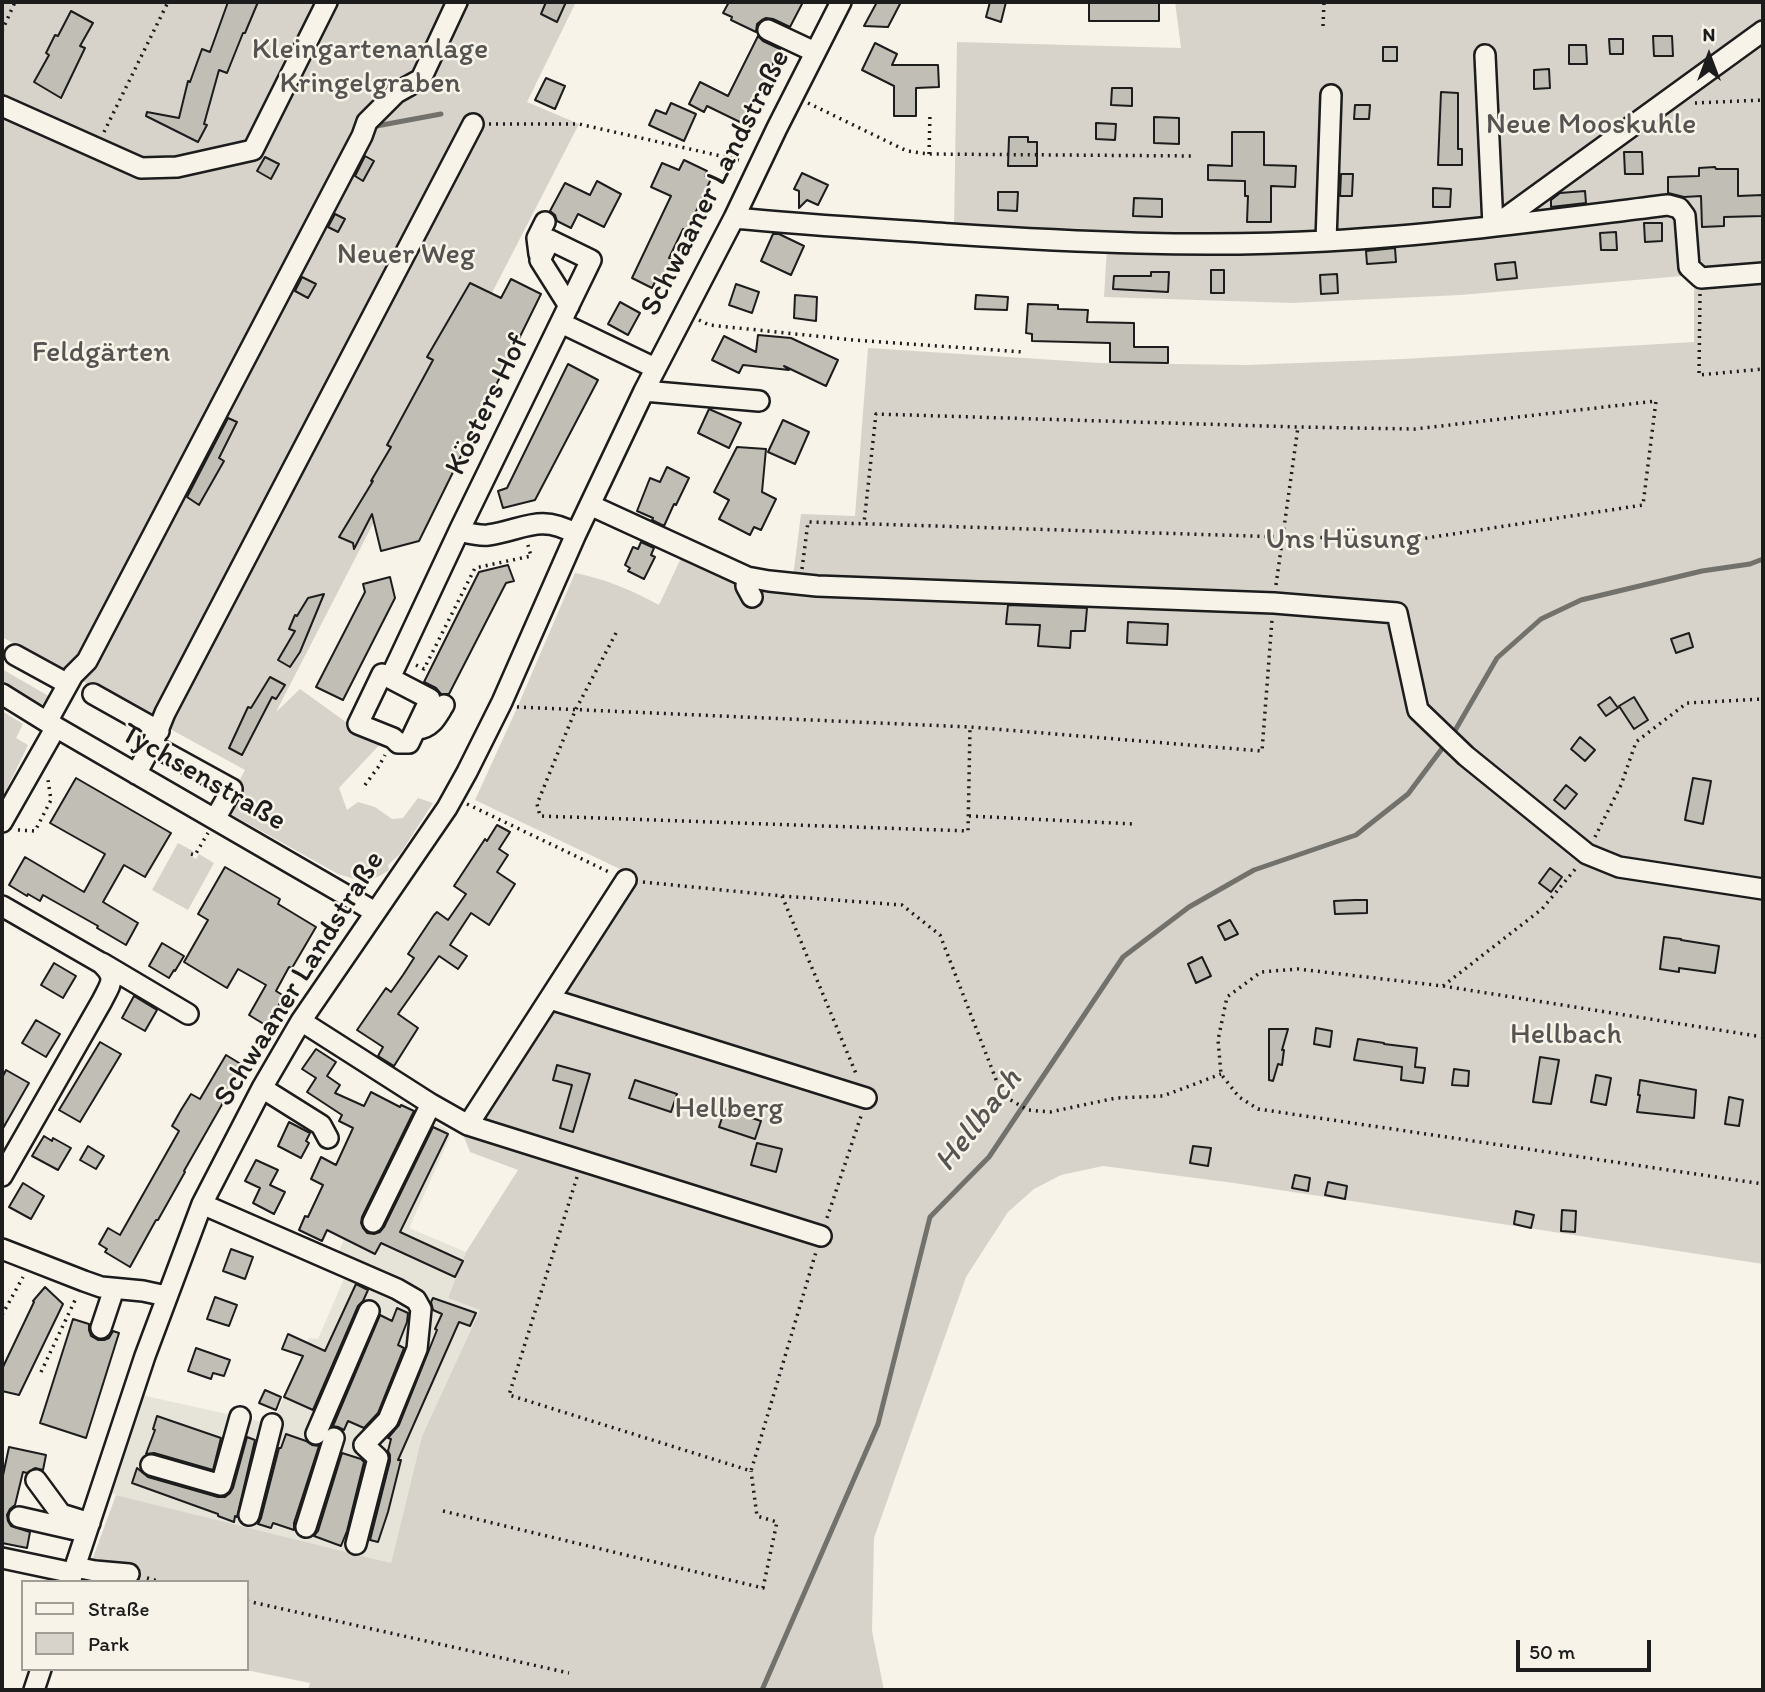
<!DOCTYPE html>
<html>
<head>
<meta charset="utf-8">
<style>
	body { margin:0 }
	#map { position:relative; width:1765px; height:1692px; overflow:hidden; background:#f7f3e8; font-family:Itim,sans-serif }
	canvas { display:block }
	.frame { position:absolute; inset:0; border:4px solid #1c1c1c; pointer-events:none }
	.legend { position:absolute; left:21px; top:1580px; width:228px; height:91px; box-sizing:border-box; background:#f7f3e8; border:2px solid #9f9d96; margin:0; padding:9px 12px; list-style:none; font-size:21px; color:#1c1c1c }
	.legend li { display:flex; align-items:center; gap:14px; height:35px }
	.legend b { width:35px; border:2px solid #9f9d96 }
	.north { position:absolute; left:1674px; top:21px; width:70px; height:70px; -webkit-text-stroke:5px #f7f3e8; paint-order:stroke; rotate:0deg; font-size:19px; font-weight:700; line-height:28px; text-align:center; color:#1c1c1c }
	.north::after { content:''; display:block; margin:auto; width:24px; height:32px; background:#1c1c1c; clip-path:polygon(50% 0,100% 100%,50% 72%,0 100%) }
	.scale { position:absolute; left:1516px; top:1640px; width:135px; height:32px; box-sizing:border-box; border:4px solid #1c1c1c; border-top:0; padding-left:9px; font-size:21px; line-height:24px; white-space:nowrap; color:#1c1c1c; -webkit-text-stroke:5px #f7f3e8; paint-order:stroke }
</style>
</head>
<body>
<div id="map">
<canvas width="1765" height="1692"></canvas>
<div class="frame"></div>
<ul class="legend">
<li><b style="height:9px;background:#f7f3e8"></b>Straße</li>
<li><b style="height:19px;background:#d7d3cb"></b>Park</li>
</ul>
<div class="north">N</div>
<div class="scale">50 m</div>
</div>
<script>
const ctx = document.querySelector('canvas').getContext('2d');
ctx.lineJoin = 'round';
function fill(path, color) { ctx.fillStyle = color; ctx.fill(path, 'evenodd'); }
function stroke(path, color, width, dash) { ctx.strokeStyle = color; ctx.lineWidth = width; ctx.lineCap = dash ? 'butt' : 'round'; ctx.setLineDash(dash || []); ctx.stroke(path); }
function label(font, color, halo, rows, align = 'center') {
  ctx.font = font + ' Itim,sans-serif'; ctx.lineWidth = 5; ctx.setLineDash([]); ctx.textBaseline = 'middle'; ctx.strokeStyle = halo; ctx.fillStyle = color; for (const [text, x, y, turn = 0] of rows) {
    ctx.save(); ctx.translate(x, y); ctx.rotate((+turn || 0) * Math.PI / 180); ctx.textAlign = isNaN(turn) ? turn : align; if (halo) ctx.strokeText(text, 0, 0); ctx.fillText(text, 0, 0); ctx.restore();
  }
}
const built = new Path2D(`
	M402,1102L448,1130L450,1137L409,1228L466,1252L448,1298L480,1310L422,1436L391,1563L116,1495L102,1489L132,1393L272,1424L309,1338L318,1339L346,1274L337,1256L351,1224L348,1214Z`);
const green = new Path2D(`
	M2,2H576L527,102L579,124L276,712L300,689L350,725L383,741L339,788L347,810L358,802L375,807L392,819L403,818L418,798L433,803L400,854L388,865L389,870C370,884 359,881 338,874L229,813L234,806L228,802L245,770L2,637Z
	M1175,2H1763V1264L1234,1183L1103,1166L1061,1175L1034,1189L1008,1212L966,1277L874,1538L872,1631L884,1690H308L310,1683L241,1669H247V1582H84L116,1495L391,1563L422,1436L480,1310L448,1298L466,1252L518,1170L470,1152L464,1137V1123L624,871L475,800L517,708L575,573C606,579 631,590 659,605L681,558L746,586L793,577L801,514L855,516L868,348L1101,363L1246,365L1403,359L1694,342V275L1460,295L1292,303L1104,297L1107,247L1313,237L954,230L957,42L1181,48Z
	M2,669L52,698L48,702L40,705L2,683Z
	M2,711L23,724L16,738L28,745L2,799Z
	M178,843L193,851L191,856L196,859L199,854L214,863L188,910L152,890Z`);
const stream = new Path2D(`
	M371,127L441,114
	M1453,734L1497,658L1541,619L1581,600L1702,571L1750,564L1763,559
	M762,1690L878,1424L930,1217L989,1157L1123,957L1189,907L1254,870L1356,835L1408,794L1444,746`);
const building = new Path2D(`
	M228,2H258L245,33H243L227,73L219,70L204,124L207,125L198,142L146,116L147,112L179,118L188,81L190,82L202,49L210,52Z
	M546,2H566L557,22L541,14Z
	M729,2H803L790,27L773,19L766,18L762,20L757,24L756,32L731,20L732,17L723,13Z
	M877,2H901L888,27L864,26Z
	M990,2H1006L1001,22L986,17Z
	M1089,2H1159V21H1089Z
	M71,11L93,23L80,46L85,48L61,98L34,82L49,55L46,53L55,35L58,36Z
	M758,36L763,41L780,49L744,124L707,106L704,112L689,104L700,82L728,96Z
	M1653,36H1672L1673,56H1654Z
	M1609,39H1623V54H1610Z
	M875,43L897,54L892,65H938L939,87L916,88V116H894V86L862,70Z
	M1569,45H1586L1587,64H1569Z
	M1383,47H1397V61H1383Z
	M1549,69L1550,88L1534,89V70Z
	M546,78L565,86L555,109L535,100Z
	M1112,88H1132V106L1111,105Z
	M1441,92L1458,93V149H1462V165H1438Z
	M671,103L696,114L684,141L649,125L656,110L666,114Z
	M1355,105H1370L1369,119H1354Z
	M1154,117L1179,118V144L1154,143Z
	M1096,123L1116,124L1115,140L1096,139Z
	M1232,132H1264V165L1296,166L1295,187L1271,186V222H1247L1248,196H1245V181L1208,180V165L1232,166Z
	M1009,137H1028V142H1037V166H1008Z
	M1624,152H1642L1643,174H1625Z
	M365,156L374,161L363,181L355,176Z
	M265,157L279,164L271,179L257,171Z
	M684,160L707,171L705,176L711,179L687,231L683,229L669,258L672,260L663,279L658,276L652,288L632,278L671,196L651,187L662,163L679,170Z
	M1715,167L1716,169H1738V196L1763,195V216L1724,217V226L1702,227L1701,196L1684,197L1668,193V177L1699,176V168Z
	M802,173L828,185L818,205L807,200L799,208V191L794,189Z
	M1341,174H1353L1352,196H1340Z
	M597,181L621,194L604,227L578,214L571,228L557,221L555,215L550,211L565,183L590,195Z
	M1433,188L1451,189L1450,207H1433Z
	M1585,191L1586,203L1551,207V200L1560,193Z
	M998,192H1018L1017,211L998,210Z
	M1134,198L1162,199V217L1133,216Z
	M335,214L345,219L338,232L328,227Z
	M1644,223H1662V241L1645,242Z
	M1616,232L1617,250H1601L1600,233Z
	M773,234H779L804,246L791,275L761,261Z
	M1395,248L1396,262L1367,264L1366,251Z
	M1515,262L1517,278L1497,280L1495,264Z
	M1211,270H1224V293H1211Z
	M1151,272H1169L1168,292L1113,289L1114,276H1151Z
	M1337,274L1338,293L1321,294L1320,275Z
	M302,277L316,284L308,298L295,291Z
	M511,279L541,294L419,541L381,551L372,514L354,549L353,543L339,537L373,481H371L391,447L387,445L433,360L427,357L470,283L501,298Z
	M736,284L759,292L752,313L729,305Z
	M795,295L817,297L816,321L794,318Z
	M976,295L1008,297L1007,310L975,309Z
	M620,302L640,313L628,335L608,324Z
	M1028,304L1058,305V309L1088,310L1087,322L1134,323V347H1168V363L1110,362V343L1032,341V334L1026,333Z
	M758,335L791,338L838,360L826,386L784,366L789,370L743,365L739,373L712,360L724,336L756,352Z
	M568,364L598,380L535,500L503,508L498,491L507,488Z
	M709,409L741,423L729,448L698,433Z
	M228,418L237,422L219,458L224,461L199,505L187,497Z
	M783,420L809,432L795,464L768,452Z
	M737,447L766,449L762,492L776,499L761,530L754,527L750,535L719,519L729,500L714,492Z
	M667,467L689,478L676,505L674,504L664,526L652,520L653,518L637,511L650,478L660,482Z
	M641,542L654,548L651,555L655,557L644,579L628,571L630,568L625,565L633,547L638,549Z
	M508,565L514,581L506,583L449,694H441L436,688L424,682L479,572Z
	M390,577L395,598L343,700L316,687L365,592L363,584Z
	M324,594L300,652L290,667L278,660L295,631L289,629L295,615L297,616L308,598Z
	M1008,605L1087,608L1085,631H1071L1070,648L1038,646L1040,625L1006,624Z
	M1128,622L1168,624L1167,645L1127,643Z
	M1689,633L1693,647L1676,653L1671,639Z
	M270,677L285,685L276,699L272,697L242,755L229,748L248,707L251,708Z
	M1610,697L1618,708L1606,716L1598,705Z
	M1634,697L1648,720L1634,729L1619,706Z
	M1580,737L1595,750L1585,761L1571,749Z
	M76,778L171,833L145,877L124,865L103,902L138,923L126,945L97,928L98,926L43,895L40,901L28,894L27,896L9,885L25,857L84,892L105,854L50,823Z
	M1693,778L1711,781L1703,824L1685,820Z
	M1566,785L1577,794L1565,809L1554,800Z
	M497,825L510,832L499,849L508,855L497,872L515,884L489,925L471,913L450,945L467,956L458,969L439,956L398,1014L418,1028L394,1066L378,1056L383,1047L357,1030L386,988L391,992L403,975L414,958L408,954L434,915L437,912L448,920L466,894L454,886L485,839L487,841Z
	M225,867L280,899L278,904L316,927L292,968L289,967L276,991L284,996L267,1026L249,1015L266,985L238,969L227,988L184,962L208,920L198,914Z
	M1550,868L1562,877L1551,892L1539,883Z
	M1355,900H1367V913L1335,914L1334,901Z
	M1230,920L1238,934L1225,940L1218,926Z
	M1664,937L1681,939V940L1719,946L1715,973L1679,968V972L1660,969Z
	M162,943L184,956L175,971L174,970L169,978L149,966Z
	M1202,957L1211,976L1196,983L1188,964Z
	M54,963L76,976L63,998L41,985Z
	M134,996L157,1010L145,1031L122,1018Z
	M36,1020L60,1034L46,1057L22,1043Z
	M1316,1028L1332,1031L1330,1047L1314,1044Z
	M1269,1029H1288L1282,1050H1284L1282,1065L1278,1064L1273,1081L1269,1080Z
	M1358,1039L1384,1043V1044L1417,1048L1415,1067L1425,1068L1423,1083L1401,1080L1402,1067L1354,1060Z
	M100,1042L121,1054L80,1122L59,1110Z
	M316,1049L336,1062L327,1076L340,1085L335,1093L364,1106L371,1092L400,1107L401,1105L414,1111L362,1217L361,1223L363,1228L367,1233L374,1234L380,1232L384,1227L433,1127L448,1134L400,1232L463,1261L455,1277L381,1243L375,1254L327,1230L322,1241L299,1230L305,1216L308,1217L323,1185L311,1179L321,1157L336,1165L353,1128L339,1121L342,1115L307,1092L316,1078L302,1069Z
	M226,1055L244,1066L184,1171L185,1172L158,1220H156L130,1267L105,1252L107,1249L99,1244L108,1228L120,1235L179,1131L172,1126L181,1110L191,1094L200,1099Z
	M1540,1057L1559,1060L1551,1104L1533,1102Z
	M557,1065L590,1074L573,1132L560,1128L572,1085L553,1080Z
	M1454,1069L1469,1071L1468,1086L1452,1085Z
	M6,1070L29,1083L2,1130V1078Z
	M1596,1075L1611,1078L1606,1105L1591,1102Z
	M635,1080L677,1094L671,1112L629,1098Z
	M1640,1080L1696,1090L1694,1118L1637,1112L1640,1095H1638Z
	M1729,1097L1743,1100L1739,1126L1725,1124Z
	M725,1109L761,1121L755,1139L719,1127Z
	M289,1122L310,1133L306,1141L309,1143L301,1158L278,1146Z
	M44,1136L52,1141L53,1138L71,1148L58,1170L32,1156Z
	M757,1143L782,1149L776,1172L751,1165Z
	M88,1146L104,1156L96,1169L80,1160Z
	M1193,1146L1211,1148L1208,1166L1190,1163Z
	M256,1160L278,1170L270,1185L285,1192L274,1214L253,1203L260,1188L245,1181Z
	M1295,1175L1310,1178L1308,1191L1292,1188Z
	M1328,1182L1347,1186L1345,1199L1325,1195Z
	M23,1183L44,1196L31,1219L9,1207Z
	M1562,1210L1576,1211L1575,1232L1561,1231Z
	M1516,1211L1534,1215L1531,1228L1514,1224Z
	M231,1249L253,1257L245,1279L223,1271Z
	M356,1284L368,1290L363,1301L358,1306L313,1410L284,1397L303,1356L282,1349L288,1334L325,1351Z
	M45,1287L63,1304L19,1395L2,1391V1369L34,1302L33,1301Z
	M215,1297L237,1305L229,1326L207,1319Z
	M433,1298L476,1313L470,1326L459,1322L398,1460H401L388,1512L378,1542L370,1540L390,1461V1455L388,1451L391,1439L388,1438L399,1425L437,1330L435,1329L442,1314L433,1310L431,1302Z
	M397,1308L408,1313L407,1322L398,1345L404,1348L378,1413L364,1428L348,1421L344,1430L338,1427L333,1426L380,1315L392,1321Z
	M73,1319L89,1324V1330L91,1336L98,1340H104L109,1338L113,1331L119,1333L86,1438L40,1423Z
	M196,1348L230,1360L224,1376L213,1373L211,1379L188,1371Z
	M265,1390L281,1397L276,1410L259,1403Z
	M157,1416L221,1438L213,1470L154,1453L146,1454L155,1430L153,1429Z
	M286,1434L306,1441L312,1445L319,1446L294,1523V1530L273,1523L271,1528L258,1524L261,1518L279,1448H281Z
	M247,1437L255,1440L237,1517L235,1516L234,1522L218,1516V1514L132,1483L137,1468L148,1477L218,1497H225L230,1493L233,1488Z
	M9,1447L46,1455L43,1470L35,1468L27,1473L23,1472L15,1505L10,1509L7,1515L8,1521L11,1526L30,1532L27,1548L2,1543V1480Z
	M342,1453L361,1459L364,1462L347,1531L341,1546L314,1536L318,1531Z`);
const path = new Path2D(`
	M1323,26L1324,2
	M2,31L15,2
	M808,103L907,151L929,154L1194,156
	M1695,103L1763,100
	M489,124H579L743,161
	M104,132L168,2
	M929,154L930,113
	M1700,294L1699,375L1763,369
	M699,320L709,325L854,340L1023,352
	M802,569L808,522L1283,537L1420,539L1643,505L1656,401L1415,429L1298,427L876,414L864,523
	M1276,585L1298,427
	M616,633L575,711L537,804L540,816L968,831L970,727
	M416,665L424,669L475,568L531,556L528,545
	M517,707L970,727L1262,751L1272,620
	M365,785L379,766L385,755
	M467,804L609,872
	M969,816L1134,824
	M18,830L35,831L51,800L48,780
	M1595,837L1621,785L1636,742L1687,703L1763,699
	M191,854L195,855L208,833
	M643,882L782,896L902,905L940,935L1002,1095L1028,1110L1050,1112L1116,1098L1163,1096L1221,1074
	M782,896L857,1076
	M1443,986L1542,909L1577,867
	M1763,1037L1443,986L1298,969L1261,972L1227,997L1218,1040L1221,1074L1239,1097L1258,1109L1763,1184
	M577,1177L509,1395L751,1471L816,1252
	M827,1218L861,1116
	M2,1315L23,1277
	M41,1372L77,1296
	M443,1511L763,1588L777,1522L757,1516L751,1471
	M147,1578L162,1582
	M247,1601L569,1673`);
const minor = new Path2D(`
	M768,30L815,52
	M1485,55L1493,226
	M2,106L141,168L177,167L253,150L327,2
	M734,218C806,225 878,229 951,234C1076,242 1200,248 1326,241C1440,235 1554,219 1668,205L1679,208L1685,216L1689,267L1701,278L1763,273
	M1497,224L1763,31
	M1326,241L1331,95
	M539,254L537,238L545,222
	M561,323L655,368
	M644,391L759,401
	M590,505L747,577L769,581L817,586L1274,603L1397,613L1418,710L1466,756L1587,854L1619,867L1763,889
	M459,531L591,260L550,240L540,260L569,306
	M747,577L746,586L752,597
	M15,655L68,684
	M382,674L430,699L409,743H398L393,738L358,724Z
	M390,678L459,531C468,533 478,536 488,535C524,530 539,513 576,534
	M2,694L47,722L375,912
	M93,694L159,731
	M47,722L73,675L87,661L362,136L367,122L396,93L421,79L457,2
	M418,729C432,728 437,716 444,705
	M152,745L232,789L215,819
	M136,774L152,745L165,713L473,124
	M2,822L56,727
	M2,906L101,963C117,978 111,983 102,1001L2,1176
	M102,963L188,1014
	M550,999L866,1098
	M301,1021L431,1104L468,1125L821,1236
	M262,1088L321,1125L328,1138
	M468,1125L626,880
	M202,1204L397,1289L416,1300L421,1309L417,1349L388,1420L364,1445L378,1458L356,1544
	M373,1222L431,1104
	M2,1249L84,1281L101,1287L143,1291L166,1296
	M101,1328L114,1289
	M316,1434L369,1311
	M151,1465L221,1485L240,1417
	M36,1480L61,1514L90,1523
	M249,1515L272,1424
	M19,1517L76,1530
	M306,1527L334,1438
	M2,1558L73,1573
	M75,1567L95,1571L129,1574
	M70,1582L145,1356L202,1204L262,1088L301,1021L447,808L467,772L502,702L576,534L644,391L734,218L777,128L841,2
	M34,1690L41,1669`);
const parkNames = [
	["Kleingartenanlage",370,50],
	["Kringelgraben",370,84],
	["Neue Mooskuhle",1591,125],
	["Neuer Weg",406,255],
	["Feldgärten",101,353],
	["Uns Hüsung",1343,540],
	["Hellbach",1566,1035],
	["Hellberg",729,1109]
];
const streetNames = [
	["Schwaaner Landstraße",716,183,-63],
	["Kösters Hof",488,405,-64],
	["Tychsenstraße",203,778,30],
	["Schwaaner Landstraße",300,979,-58]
];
const waterNames = [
	["Hellbach",979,1121,-52]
];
fill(built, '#e6e3d9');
fill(green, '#d7d3cb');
stroke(stream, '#72716c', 5);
fill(building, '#c0beb5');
stroke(building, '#1c1c1c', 2);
stroke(minor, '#1c1c1c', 24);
stroke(path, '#1c1c1c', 3.5, [2, 5]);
stroke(minor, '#f7f3e8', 19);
label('30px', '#545351', '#f7f3e8', parkNames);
label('30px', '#1c1c1c', '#f7f3e8', streetNames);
label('italic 32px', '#565452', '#f7f3e8', waterNames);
</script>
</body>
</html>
